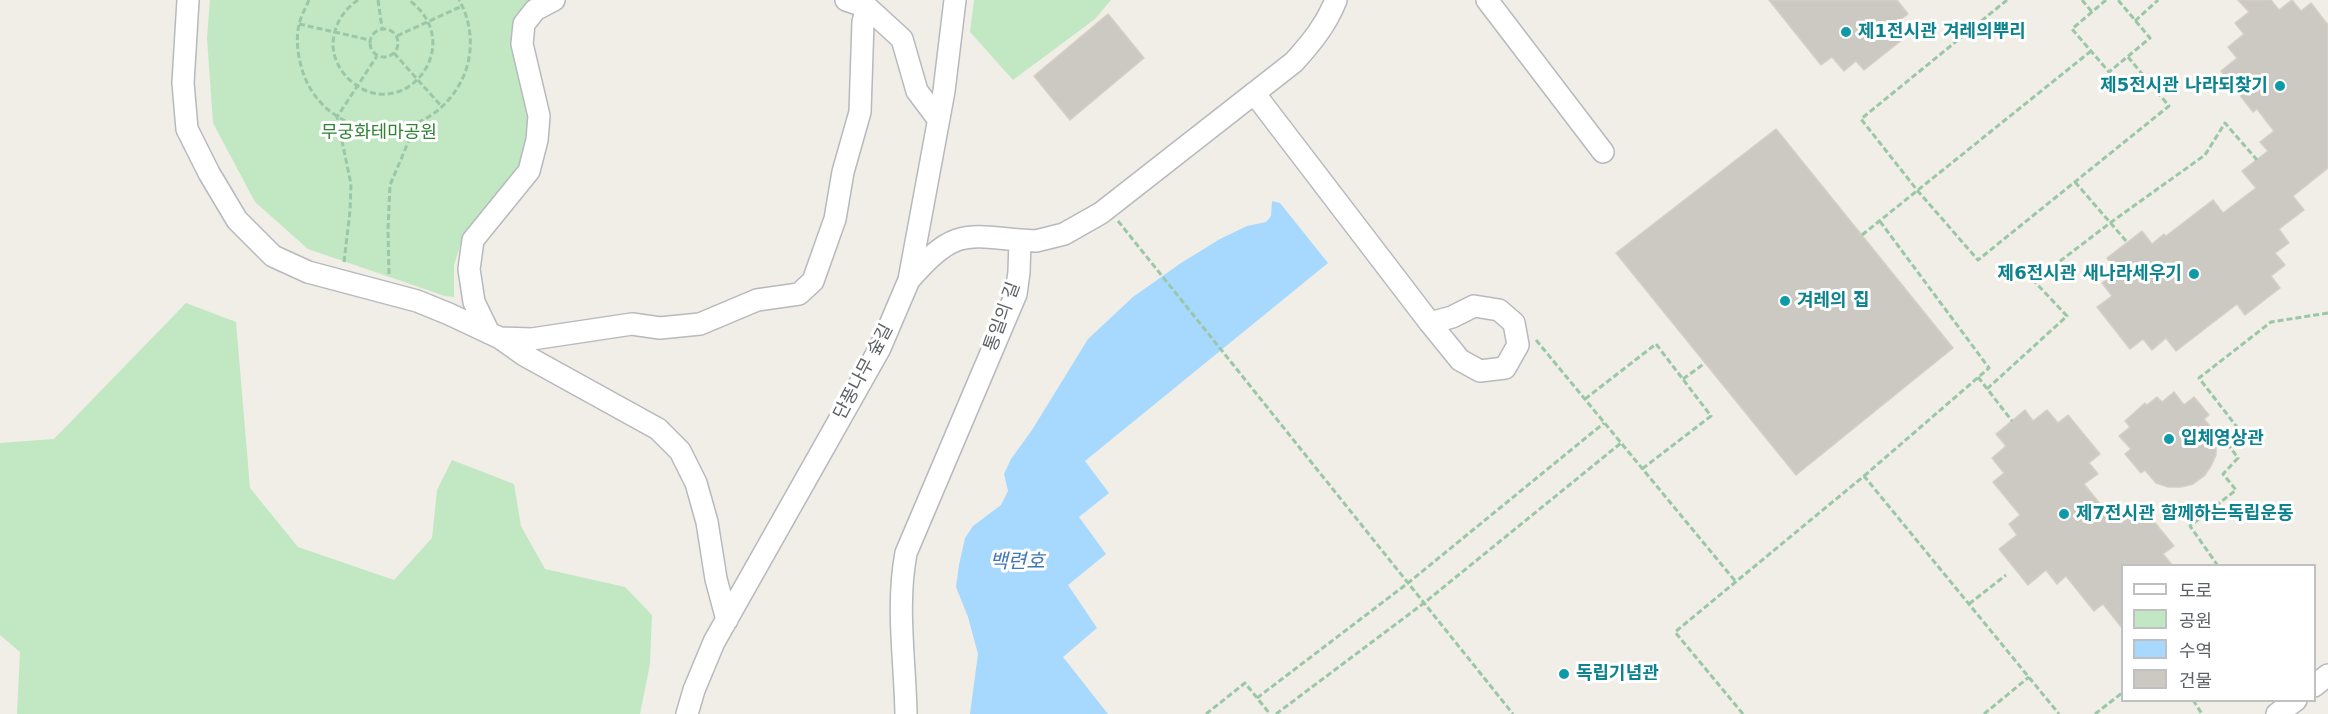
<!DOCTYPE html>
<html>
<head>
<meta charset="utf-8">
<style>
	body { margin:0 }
	#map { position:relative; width:2328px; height:714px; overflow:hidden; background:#f0eee6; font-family:"DejaVu Sans","Noto Sans KR",sans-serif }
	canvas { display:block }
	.legend { position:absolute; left:2121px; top:564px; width:195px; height:138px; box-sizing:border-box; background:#fff; border:2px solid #bfc0c2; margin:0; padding:8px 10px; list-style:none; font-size:18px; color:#5e6267 }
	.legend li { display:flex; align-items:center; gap:12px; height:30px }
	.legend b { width:30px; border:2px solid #bfc0c2 }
</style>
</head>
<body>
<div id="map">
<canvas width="2328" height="714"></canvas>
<ul class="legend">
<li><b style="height:8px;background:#fff"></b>도로</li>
<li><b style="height:16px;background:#c2e8c3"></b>공원</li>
<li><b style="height:16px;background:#a7d9ff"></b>수역</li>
<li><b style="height:16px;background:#ccc9c3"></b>건물</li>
</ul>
</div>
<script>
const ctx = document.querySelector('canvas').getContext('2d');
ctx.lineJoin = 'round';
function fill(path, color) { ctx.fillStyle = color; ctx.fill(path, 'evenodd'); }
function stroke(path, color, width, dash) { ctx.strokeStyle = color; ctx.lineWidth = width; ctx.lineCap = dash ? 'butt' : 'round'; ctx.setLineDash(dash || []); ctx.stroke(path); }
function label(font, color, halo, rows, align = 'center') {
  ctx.font = font + ' "DejaVu Sans","Noto Sans KR",sans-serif'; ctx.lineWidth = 6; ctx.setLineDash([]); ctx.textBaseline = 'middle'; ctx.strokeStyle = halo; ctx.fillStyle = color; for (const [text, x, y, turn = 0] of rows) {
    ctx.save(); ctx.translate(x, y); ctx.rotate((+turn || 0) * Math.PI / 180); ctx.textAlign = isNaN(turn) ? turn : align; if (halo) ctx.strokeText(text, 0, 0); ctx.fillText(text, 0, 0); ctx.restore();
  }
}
const green = new Path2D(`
	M210,0H540L523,14L532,127L520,172L463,237L454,265V297L445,296L308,249L255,202L213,123L207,38Z
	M974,0H1111L1095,19L1013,80L970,32Z
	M186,303L236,322L250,488L298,547L394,580L432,538L437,490L452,460L514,484L521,526L545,569L625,587L652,615L650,664L640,714H17L20,652L0,635V443L54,439Z`);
const water = new Path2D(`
	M1272,201L1280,203L1328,263L1085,461L1109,493L1079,517L1106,554L1068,585L1097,628L1063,657L1108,714H970L978,654L968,617L956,587L959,565L965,538L973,526L1001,505L1008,491L1004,474L1011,459L1032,430L1088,339L1133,297L1181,263L1220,239L1247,226L1266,222L1271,216Z`);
const building = new Path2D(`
	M1769,0H1897L1908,14L1892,26L1903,39L1864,70L1856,61L1844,71L1832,57L1821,65Z
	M2238,0H2271L2279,10L2292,0L2301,11L2311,3L2328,25V168L2293,196L2304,210L2279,229L2289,243L2275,253L2285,265L2271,276L2280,288L2245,315L2237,304L2176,351L2166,338L2152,350L2143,339L2130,349L2097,307L2112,296L2102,283L2117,272L2107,258L2142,231L2152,244L2164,234L2166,236L2213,200L2223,213L2256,188L2242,171L2268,151L2260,142L2274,131L2257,109L2253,112L2221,71L2237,58L2228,47L2244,34L2235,23L2249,12Z
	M1108,14L1144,58L1070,120L1034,76Z
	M1776,129L1953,348L1796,475L1616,253Z
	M2174,392L2184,405L2194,397L2209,415L2204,419L2213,430L2216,442V455L2211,466L2204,476L2193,484L2181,487H2168L2156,483L2145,470L2141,473L2125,454L2131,449L2119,436L2130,427L2125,421L2145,403L2147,405L2157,397L2162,402Z
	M2025,410L2033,421L2047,410L2058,423L2068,415L2100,454L2089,463L2098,474L2084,484L2114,521L2127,510L2136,521L2147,513L2174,546L2163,554L2173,566H2122V628L2103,604L2094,611L2066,576L2057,584L2046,570L2028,585L1999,549L2017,535L2009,524L2020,515L1993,482L2004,473L1992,458L2006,446L1996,434Z`);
const path = new Path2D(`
	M309,0C306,7 302,14 300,21C296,34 297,49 300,62C319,146 431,153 464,75C474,51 472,22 459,0
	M358,0C342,11 333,27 333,46C334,60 341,73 352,82C403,125 469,45 409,0
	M378,0L382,28
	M2007,0L1861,119L1917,190L1978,260L2169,106L2128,57
	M2082,0L2092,12
	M2106,0L2072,29L2109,72L2150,38L2118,0
	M2135,21L2158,0
	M299,24L370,40
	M370 43a14 14 0 1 1 28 0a14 14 0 1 1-28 0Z
	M397,36L462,6
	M394,53L442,107
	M2075,182L2127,242
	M1118,221L1513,714
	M1862,235L2091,51
	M344,262L350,211L351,184L337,117L377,56
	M389,274L388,230L390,185L416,124
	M1536,340L1736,582
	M1978,377L2012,421
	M1683,379L1705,363
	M1987,389L2067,316L2034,281L2110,223L2205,155L2225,123L2257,160
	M1585,399L1656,344L1711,416L1642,469
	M1864,476L1989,368L1879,220
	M2218,566L2190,526L2236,490L2223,474L2238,458L2227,443L2240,431L2199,378L2271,322L2328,313
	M1969,604L2006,575
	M1257,698L1408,583L1604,423
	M2193,700L2202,714
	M1206,714L1245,683L1270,714
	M1276,714L1424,603L1621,443
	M1743,714L1675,632L1864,476L2059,714
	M1984,714L2029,677
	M2095,714L2122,693`);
const minor = new Path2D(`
	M188,0L183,83L187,129L209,173L237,220L273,256L308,272L417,301L449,314L500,338L524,355L658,429L680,451L696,483L707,522L716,579L727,620
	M846,0L867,7L902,39L917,91L938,119
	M1487,0L1603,152
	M1254,93L1430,323L1460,360L1480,371L1505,368L1518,345L1514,323L1499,310L1474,306L1452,317L1430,323
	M910,279C922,265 939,246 957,240C976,233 1000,239 1020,240
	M489,333L474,302L469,269L473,240L529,171L537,140L539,116L522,44L524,24L535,10L554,0
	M500,338L532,339L632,324L660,328L700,324L757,300L799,294L813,281L835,219L843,172L860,112L863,22L867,7
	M2314,686L2328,675
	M687,714L694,690L714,642L880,348L909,280L944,91L955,0
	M906,714C905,660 896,606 906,553L1016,294L1019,272L1020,240L1036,241L1064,234L1101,213L1294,62C1312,42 1326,25 1336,0
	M2277,714L2296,700`);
const markers = [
	[1846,32,6,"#0f9aa8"],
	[2280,86,6,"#0f9aa8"],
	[2194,274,6,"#0f9aa8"],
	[1785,301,6,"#0f9aa8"],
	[2169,439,6,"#0f9aa8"],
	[2064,514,6,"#0f9aa8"],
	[1564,674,6,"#0f9aa8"]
];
const cultureNames = [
	["제1전시관 겨레의뿌리",1858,32],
	["제5전시관 나라되찾기",2268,86,"right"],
	["제6전시관 새나라세우기",2182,274,"right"],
	["겨레의 집",1797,301],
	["입체영상관",2181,439],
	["제7전시관 함께하는독립운동",2076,514],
	["독립기념관",1576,674]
];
const parkNames = [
	["무궁화테마공원",379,133]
];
const streetNames = [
	["통일의 길",1003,317,-70],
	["단풍나무 숲길",864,372,-62]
];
const waterNames = [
	["백련호",1017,563]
];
fill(green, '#c2e8c3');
fill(water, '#a7d9ff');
fill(building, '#ccc9c3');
stroke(building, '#d5d0c4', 1.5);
stroke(minor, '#b6b9bd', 24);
stroke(path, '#9ac7a7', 3, [6, 3]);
stroke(minor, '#fff', 21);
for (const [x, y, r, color] of markers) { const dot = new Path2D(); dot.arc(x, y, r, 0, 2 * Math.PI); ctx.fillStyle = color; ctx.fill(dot); stroke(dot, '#fff', 2); }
label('bold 18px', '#0d838f', '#fff', cultureNames, 'left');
label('18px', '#318236', '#fff', parkNames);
label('18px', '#5e6267', '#fff', streetNames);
label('italic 20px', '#4078b5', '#fff', waterNames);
</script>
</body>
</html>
